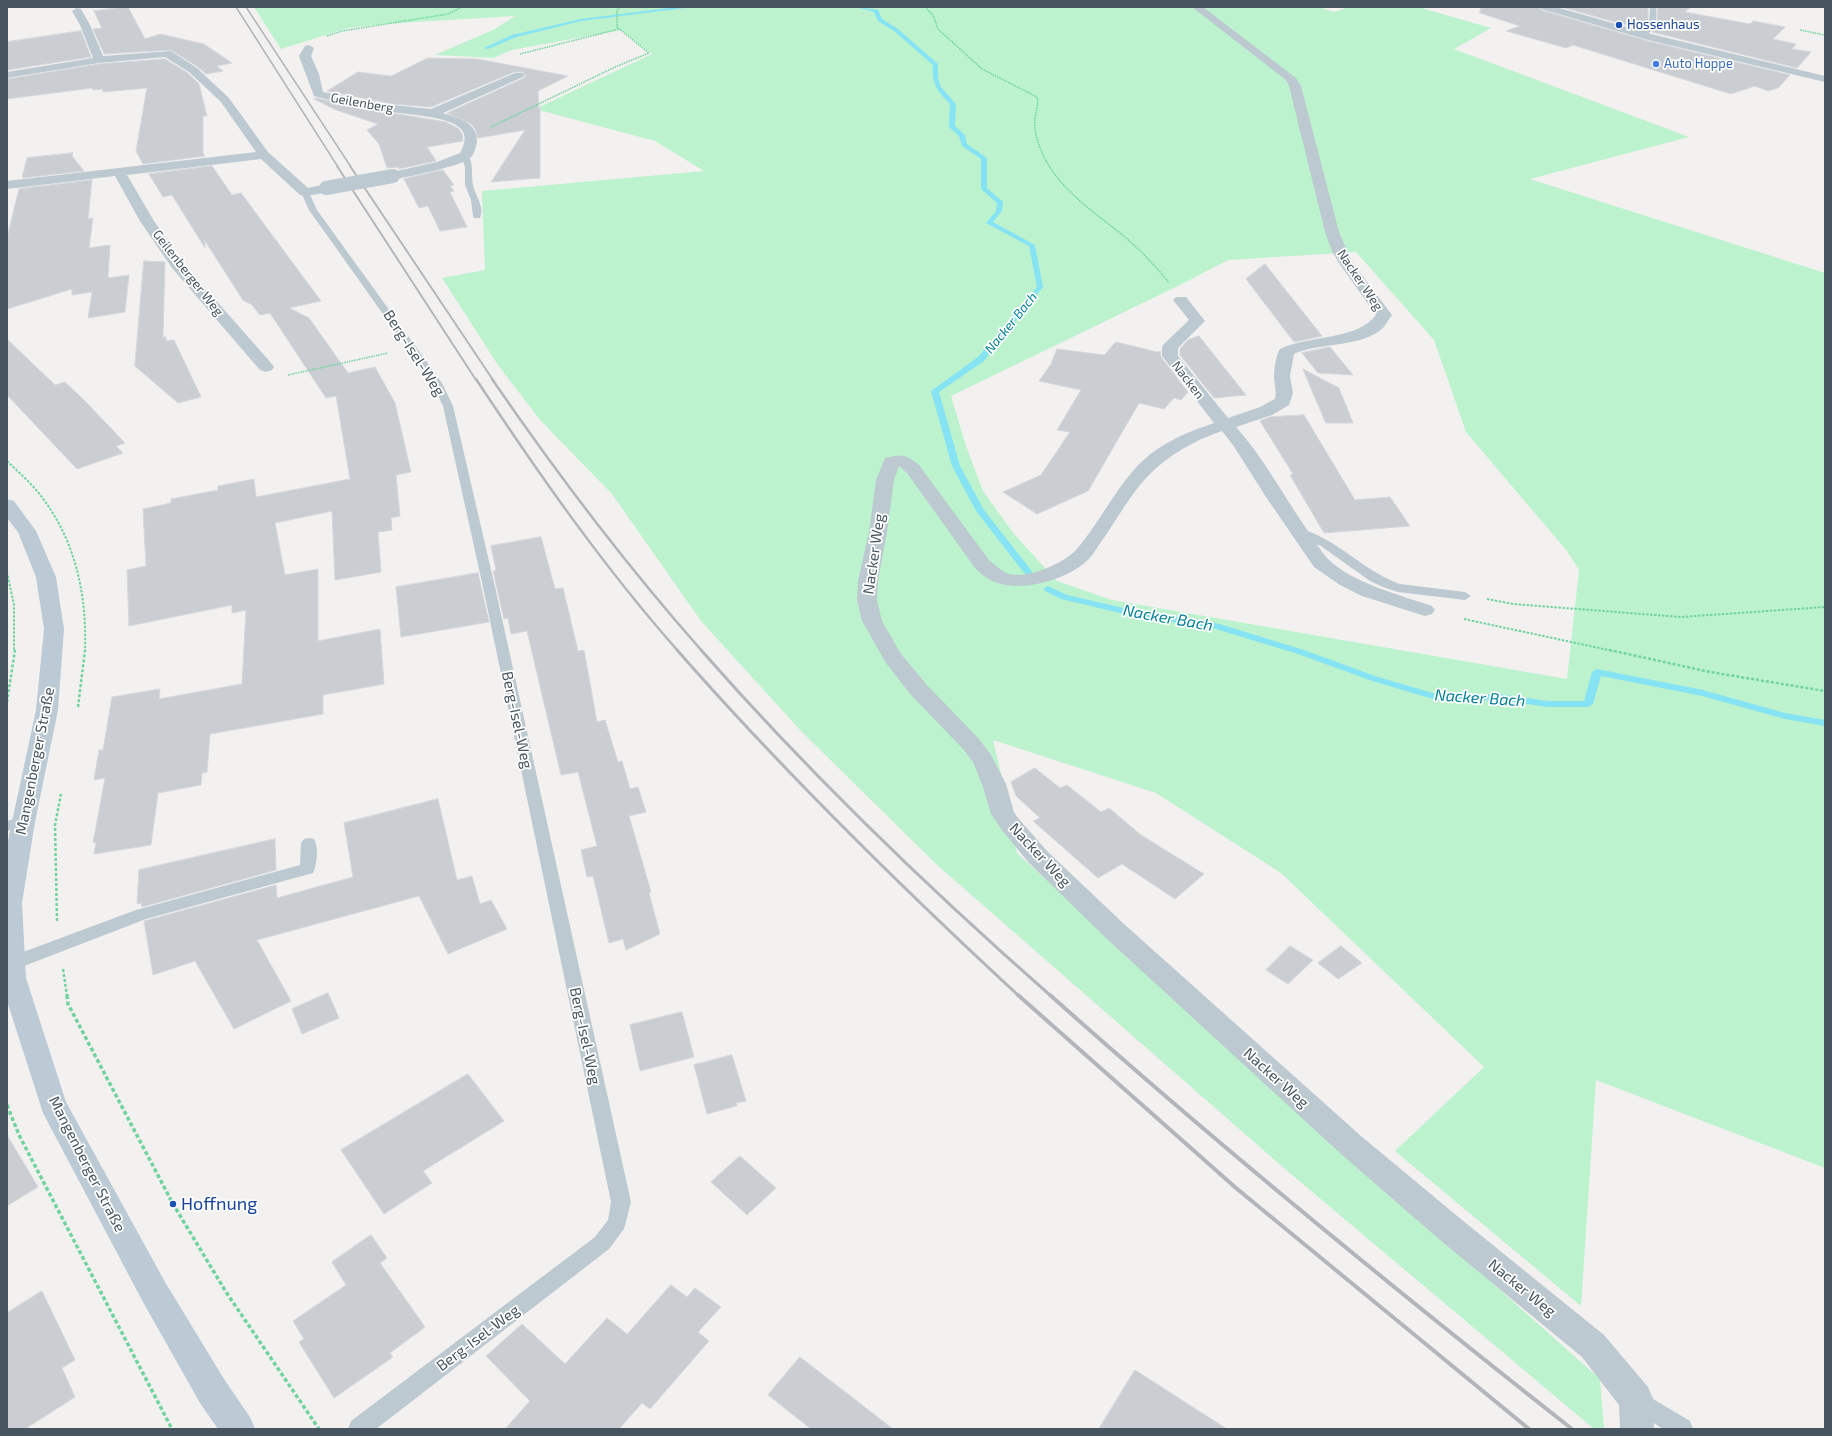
<!DOCTYPE html>
<html>
<head>
<meta charset="utf-8">
<style>
	body { margin:0 }
	#map { position:relative; width:1832px; height:1436px; overflow:hidden; background:#f3f0f0; font-family:"Exo 2",sans-serif }
	canvas { display:block }
	.frame { position:absolute; inset:0; border:8px solid #46555f; pointer-events:none }
</style>
</head>
<body>
<div id="map">
<canvas width="1832" height="1436"></canvas>
<div class="frame"></div>
</div>
<script>
const ctx = document.querySelector('canvas').getContext('2d');
ctx.lineJoin = 'round';
function fill(path, color) { ctx.fillStyle = color; ctx.fill(path, 'evenodd'); }
function stroke(path, color, width, dash) { ctx.strokeStyle = color; ctx.lineWidth = width; ctx.lineCap = dash ? 'butt' : 'round'; ctx.setLineDash(dash || []); ctx.stroke(path); }
function label(font, color, halo, rows, align = 'center') {
  ctx.font = font + ' "Exo 2",sans-serif'; ctx.lineWidth = 3.5; ctx.setLineDash([]); ctx.textBaseline = 'middle'; ctx.strokeStyle = halo; ctx.fillStyle = color; for (const [text, x, y, turn = 0] of rows) {
    ctx.save(); ctx.translate(x, y); ctx.rotate((+turn || 0) * Math.PI / 180); ctx.textAlign = isNaN(turn) ? turn : align; if (halo) ctx.strokeText(text, 0, 0); ctx.fillText(text, 0, 0); ctx.restore();
  }
}
const green = new Path2D(`
	M254,7H1319L1334,12L1349,7H1418L1491,28L1454,49L1689,137L1530,179L1825,273V1168L1596,1080L1581,1306L1395,1151L1484,1067L1281,873L1156,793L993,740L1008,803L1017,853L1325,1134L1600,1379L1604,1429H1594L1285,1169L936,864L801,731L701,621L612,494L540,420L498,365L442,278L485,270L482,191L704,171L655,141L535,109L652,54L621,30L512,50L493,58L435,55L495,29L515,16L383,24L348,28L281,49ZM1356,252L1434,340L1466,432L1567,551L1579,570L1567,679L1112,600L1057,581L1014,534L983,491L966,446L951,396L1182,284L1228,260Z`);
const stream = new Path2D(`
	M677,7H693L581,21L516,37L488,49L484,48L512,35L581,19Z
	M857,7L878,10L882,19L898,29L938,64V78L941,87L956,104L955,126L965,135L967,144L987,158V188L1003,202L1002,211L993,222L1035,245L1043,287L984,361L939,392L960,466L984,510L1031,570L1032,572L1031,574H1025L976,511L952,466L931,391L978,357L1037,287L1029,246L986,223L996,211L997,203L981,189V159L962,146L959,136L949,127L950,104C938,92 931,83 933,65L894,31L878,21L874,12Z
	M1048,586L1067,595L1141,612L1213,622L1304,650L1378,677L1440,695L1499,694L1548,701H1584L1592,672L1597,669L1703,690L1785,713L1825,720V726L1785,719L1702,696L1601,676L1593,704L1588,707H1548L1499,700L1440,701L1372,681L1298,654L1209,627L1141,618L1061,599L1045,591L1043,589Z`);
const building = new Path2D(`
	M128,7L145,39L160,34L204,44L232,63L217,66L223,71L206,74L198,67L171,50L104,54L93,29L102,28L94,11Z
	M1481,7H1539L1541,10L1648,41L1790,75L1778,88L1768,91L1755,86L1731,94L1573,45L1566,48L1506,31L1520,26L1480,13Z
	M1562,7H1648V23L1641,29Z
	M1658,7H1691L1685,12L1750,24L1753,21L1785,27L1773,39L1796,44L1792,49L1811,52L1797,68L1652,32L1657,22Z
	M81,31L91,57L7,70V42Z
	M428,58L477,59L568,76L538,91L539,109L540,107V178L491,182L525,130L478,138L475,129L471,124L447,113L524,78L526,75L523,72H514L431,107L393,104L327,91L358,72L391,76Z
	M165,59L188,73L199,84L207,116H203V153L205,156L143,164L136,151L147,88L103,92V89L93,90L92,88L7,99V79L99,64Z
	M316,98L362,108L446,122L459,129L462,134L463,141L427,147L436,161L399,169L398,167L387,168L379,144L367,130L378,124L336,110L314,99Z
	M73,153L72,156L84,171L22,178L27,158Z
	M212,166L232,195L241,193L321,301L289,308L309,318L348,373L375,367L395,403L411,472L396,475L400,516L391,518L392,530L378,532L381,572L335,580L332,511L275,523L285,575L318,569V641L380,629L384,684L323,695V714L210,734L207,772L202,773L201,785L158,793L151,845L94,854L96,842L93,843L105,778L94,780L99,750H103L112,697L160,689L159,699L242,684L246,610L232,613V605L129,626L127,570L146,566L143,509L171,503V499L218,490V486L254,479L256,497L350,479L336,396L326,398L270,313L260,315L252,305L243,300L205,241V248L172,195L163,197L149,174Z
	M443,170L454,185L450,186L454,191L450,192L467,227L440,231L428,206L419,208L404,179Z
	M92,180L88,219L93,218L89,248L110,245L108,278L129,275L125,312L88,318L92,292L72,295V289L7,309V238L19,189Z
	M144,261L165,262L163,337H166V341L174,340L201,397L178,403L135,366Z
	M1265,264L1322,336L1294,342L1246,279Z
	M1199,336L1246,395L1214,398L1180,355V349L1188,340Z
	M7,339L55,385L65,382L84,400L125,443L116,446L123,453L77,469L7,395Z
	M1116,342L1157,352L1160,351L1161,357L1188,392L1181,400L1174,398L1164,409L1139,403L1088,491L1037,514L1003,492L1041,475L1070,432L1057,430L1081,390L1039,381L1051,364L1057,349L1104,355Z
	M1330,347L1353,375L1318,373L1302,353Z
	M1303,369L1339,388L1353,423H1326Z
	M1304,415L1355,500L1390,497L1410,526L1324,533L1290,475L1293,474L1260,421L1270,417Z
	M541,537L555,589L563,588L578,651L584,650L597,722L605,720L618,762L622,761L630,789L638,787L646,812L629,816L651,892L649,893L660,934L626,950L623,939L609,943L593,876L587,877L581,850L597,846L578,772L561,775L527,631L511,634L508,618L504,619L493,571L496,570L491,546Z
	M478,573L489,622L401,637L396,587Z
	M1035,768L1060,788L1067,785L1101,812L1109,808L1141,835L1204,874L1175,899L1122,864L1098,878L1033,821L1040,818L1016,796L1011,782Z
	M438,799L457,880L472,876L480,904L491,900L507,929L448,954L419,896L257,940L291,1001L234,1029L195,961L153,975L144,921L276,885L277,898L353,877L344,823Z
	M275,839L276,870L142,907L141,903L137,904L139,870Z
	M1290,946L1313,960L1288,984L1266,970Z
	M1341,946L1362,963L1338,979L1318,963Z
	M328,993L339,1018L302,1034L292,1009Z
	M682,1012L694,1057L640,1071L630,1025Z
	M732,1055L746,1101L736,1103L737,1106L707,1114L694,1065Z
	M468,1074L504,1121L423,1171L432,1183L384,1214L341,1150Z
	M7,1135L38,1187L7,1206Z
	M740,1156L776,1188L747,1215L711,1182Z
	M371,1235L387,1258L380,1263L425,1327L390,1353L393,1357L334,1398L299,1342L304,1339L293,1321L346,1285L332,1262Z
	M671,1285L687,1297L695,1288L721,1307L698,1332L709,1341L650,1409L642,1403L619,1429H505L530,1401L486,1356L522,1324L565,1364L607,1318L627,1334Z
	M42,1291L75,1360L62,1368L75,1397L25,1429H7V1313Z
	M800,1357L893,1429H811L768,1395Z
	M1135,1370L1227,1429H1099Z`);
const pathFar3 = new Path2D(`
	M925,7L933,15L938,29L982,69L1037,97C1039,104 1036,111 1035,118C1034,127 1036,136 1039,145C1053,186 1093,211 1125,237C1141,251 1156,266 1169,283
	M1800,30L1825,35
	M327,36L342,31L448,14L462,7
	M520,54L619,29
	M491,127L615,67L649,53L617,27V10L620,7
	M288,375L388,353`);
const pathFar2 = new Path2D(`
	M7,461C17,471 28,480 37,491C75,537 87,593 85,651
	M7,572L14,605V651
	M1487,599L1513,604L1681,617L1825,607
	M1464,619L1613,651`);
const pathFar1 = new Path2D(`
	M1609,650L1710,672L1825,691
	M7,702L15,650
	M78,707L85,650
	M57,921L55,825L61,794
	M63,969L67,996`);
const path = new Path2D(`
	M67,995L68,1004L173,1204L226,1292L319,1429
	M7,1105L19,1135L172,1429`);
const service = new Path2D(`
	M1650,7H1656C1658,19 1655,37 1639,35V33L1649,24Z
	M462,154H468C474,165 471,174 473,185C475,195 485,207 480,218H474L473,216L471,200L465,185V167L461,156Z
	M305,189L308,190L317,210L442,383L453,406L495,587L631,1202L624,1229L609,1249L376,1429H348L351,1421L595,1237L608,1220L611,1202L483,587L443,406L432,383L309,210L301,192Z
	M1298,528C1337,538 1363,571 1400,584L1465,592L1471,596L1465,600L1398,592L1383,587L1370,581L1321,546L1294,535L1292,532Z
	M23,817L28,818L31,822L28,826L7,831V821Z
	M309,838L314,839C319,847 317,866 313,873L146,919L19,968L13,969L7,967V958L136,910L300,865L301,843L304,839Z
	M1638,1390L1690,1421L1693,1429H1663L1631,1408L1627,1401L1631,1394Z`);
const minor = new Path2D(`
	M1192,7H1203L1296,78L1301,86L1339,232L1352,262L1392,315C1389,319 1386,324 1383,328C1362,348 1319,342 1294,354L1290,376L1293,393L1289,405L1272,415L1236,427C1264,458 1284,497 1308,531C1315,540 1320,551 1328,559C1352,583 1400,595 1432,606L1435,610L1432,614L1425,616L1362,596L1340,585L1314,567L1266,497L1233,445L1222,431C1193,441 1168,455 1147,477C1130,495 1116,521 1101,542C1097,547 1094,554 1089,559C1069,579 1024,592 998,583C988,580 982,575 975,568L907,473L899,466L894,480L887,532L878,581L877,600L882,621L901,654L927,685L979,739L991,755L1006,784L1014,812L1018,818L1047,851L1124,924L1361,1136L1462,1220L1604,1335L1648,1387L1653,1399L1654,1429H1620L1619,1405L1582,1357L1440,1240L1341,1154L1106,938L1029,863L1002,830L991,814L982,784L973,762L963,749L911,695L886,663L862,621L857,600L858,581L869,532L876,480L885,458C902,454 905,454 919,465L989,560C995,565 1001,571 1009,574C1027,579 1063,564 1076,550C1097,526 1112,495 1133,471C1154,446 1184,433 1214,423L1162,356V347L1164,344L1189,320L1173,300L1176,297H1186L1205,321L1178,348V356L1228,418L1260,407L1275,399C1277,391 1274,384 1274,376C1274,369 1276,355 1280,349C1309,335 1358,340 1376,315L1339,263L1332,251L1325,232L1289,86L1286,80Z
	M77,8L81,9L90,25L103,56L171,51L197,68L229,98L268,152L308,188L326,184L331,185L333,188L331,191C321,193 310,197 300,195L261,159L127,175L154,221L182,262L272,364L274,367L272,370L266,372L260,370L172,268L140,221L115,176L7,189V181L256,152L221,102L189,72L165,57L99,63L7,78V72L93,58L80,25L72,11Z
	M309,45L314,48L311,56L319,74L323,92L393,105L431,109L515,73H523L525,75L523,77L443,113C457,118 478,122 477,142C476,147 474,155 470,158C460,167 408,176 393,180L386,176L388,173L437,162L460,153C464,146 468,135 460,128C447,116 409,115 392,112C366,108 339,103 314,96L299,56L305,46Z`);
const tertiary = new Path2D(`
	M1540,7H1556L1655,35L1825,76V82L1648,40L1541,9Z`);
const secondary = new Path2D(`
	M7,499L14,501L36,531L56,577L64,629L58,710L35,822L22,903L26,978L66,1102L165,1282L224,1379L250,1417L255,1429H218L200,1403L143,1302L43,1113L7,1001V845L36,710L44,629L36,577L18,532L7,518Z`);
const railFar4 = new Path2D(`
	M236,7L338,167
	M246,7L351,167`);
const railFar3 = new Path2D(`
	M337,166L476,380
	M350,166L493,380`);
const railFar2 = new Path2D(`
	M476,379C538,473 603,566 678,651
	M492,379C557,474 626,565 702,651`);
const railFar1 = new Path2D(`
	M677,650C784,772 900,886 1019,996
	M701,650C809,773 928,888 1051,996`);
const rail = new Path2D(`
	M1018,995L1236,1188L1529,1429
	M1050,995C1219,1146 1394,1289 1572,1429`);
const minorBridge = new Path2D(`
	M326,188L393,176`);
const markers = [
	[1619,25,4,"#1a4fb4"],
	[1656,64,4,"#3f7fe0"],
	[173,1204,4,"#1a4fb4"]
];
const farTransitnames = [
	["Hossenhaus",1627,25]
];
const farShopnames = [
	["Auto Hoppe",1664,64]
];
const farStreetnames = [
	["Geilenberg",362,103,10],
	["Geilenberger Weg",188,273,52],
	["Nacker Weg",1360,280,56],
	["Nacken",1188,380,52]
];
const farWaternames = [
	["Nacker Bach",1011,323,-51]
];
const streetNames = [
	["Berg-Isel-Weg",414,353,57],
	["Nacker Weg",874,554,-82],
	["Berg-Isel-Weg",517,720,78],
	["Mangenberger Straße",35,761,-79],
	["Nacker Weg",1040,855,47],
	["Berg-Isel-Weg",585,1036,78],
	["Nacker Weg",1276,1078,42],
	["Mangenberger Straße",87,1164,63],
	["Nacker Weg",1522,1288,39],
	["Berg-Isel-Weg",478,1338,-37]
];
const waterNames = [
	["Nacker Bach",1168,618,10],
	["Nacker Bach",1480,698,4]
];
const nearTransitnames = [
	["Hoffnung",181,1204]
];
fill(green, '#bcf3ce');
fill(stream, '#85e3f3');
fill(building, '#caced3');
stroke(building, '#d4d7dc', 1);
stroke(pathFar3, '#71d49e', 1.5, [1.5, 1]);
stroke(pathFar2, '#71d49e', 2, [2.5, 1.5]);
stroke(pathFar1, '#71d49e', 2.5, [3, 2]);
stroke(path, '#71d49e', 3.5, [4, 2.5]);
fill(service, '#bdc9d0');
fill(minor, '#bdc9d0');
fill(tertiary, '#bdc9d0');
fill(secondary, '#bccad5');
stroke(railFar4, '#b2b6bb', 1.5);
stroke(railFar3, '#b2b6bb', 2);
stroke(railFar2, '#b2b6bb', 2.5);
stroke(railFar1, '#b2b6bb', 3);
stroke(rail, '#b2b6bb', 4);
stroke(minorBridge, '#bdc9d0', 14);
for (const [x, y, r, color] of markers) { const dot = new Path2D(); dot.arc(x, y, r, 0, 2 * Math.PI); ctx.fillStyle = color; ctx.fill(dot); stroke(dot, '#fff', 1.5); }
label('13px', '#164399', '#fff', farTransitnames, 'left');
label('13px', '#366cbe', '#fff', farShopnames, 'left');
label('13px', '#46555f', '#fff', farStreetnames);
label('italic 13px', '#048097', '#fff', farWaternames);
label('15px', '#46555f', '#fff', streetNames);
label('italic 16px', '#048097', '#fff', waterNames);
label('18px', '#164399', '#fff', nearTransitnames, 'left');
</script>
</body>
</html>
